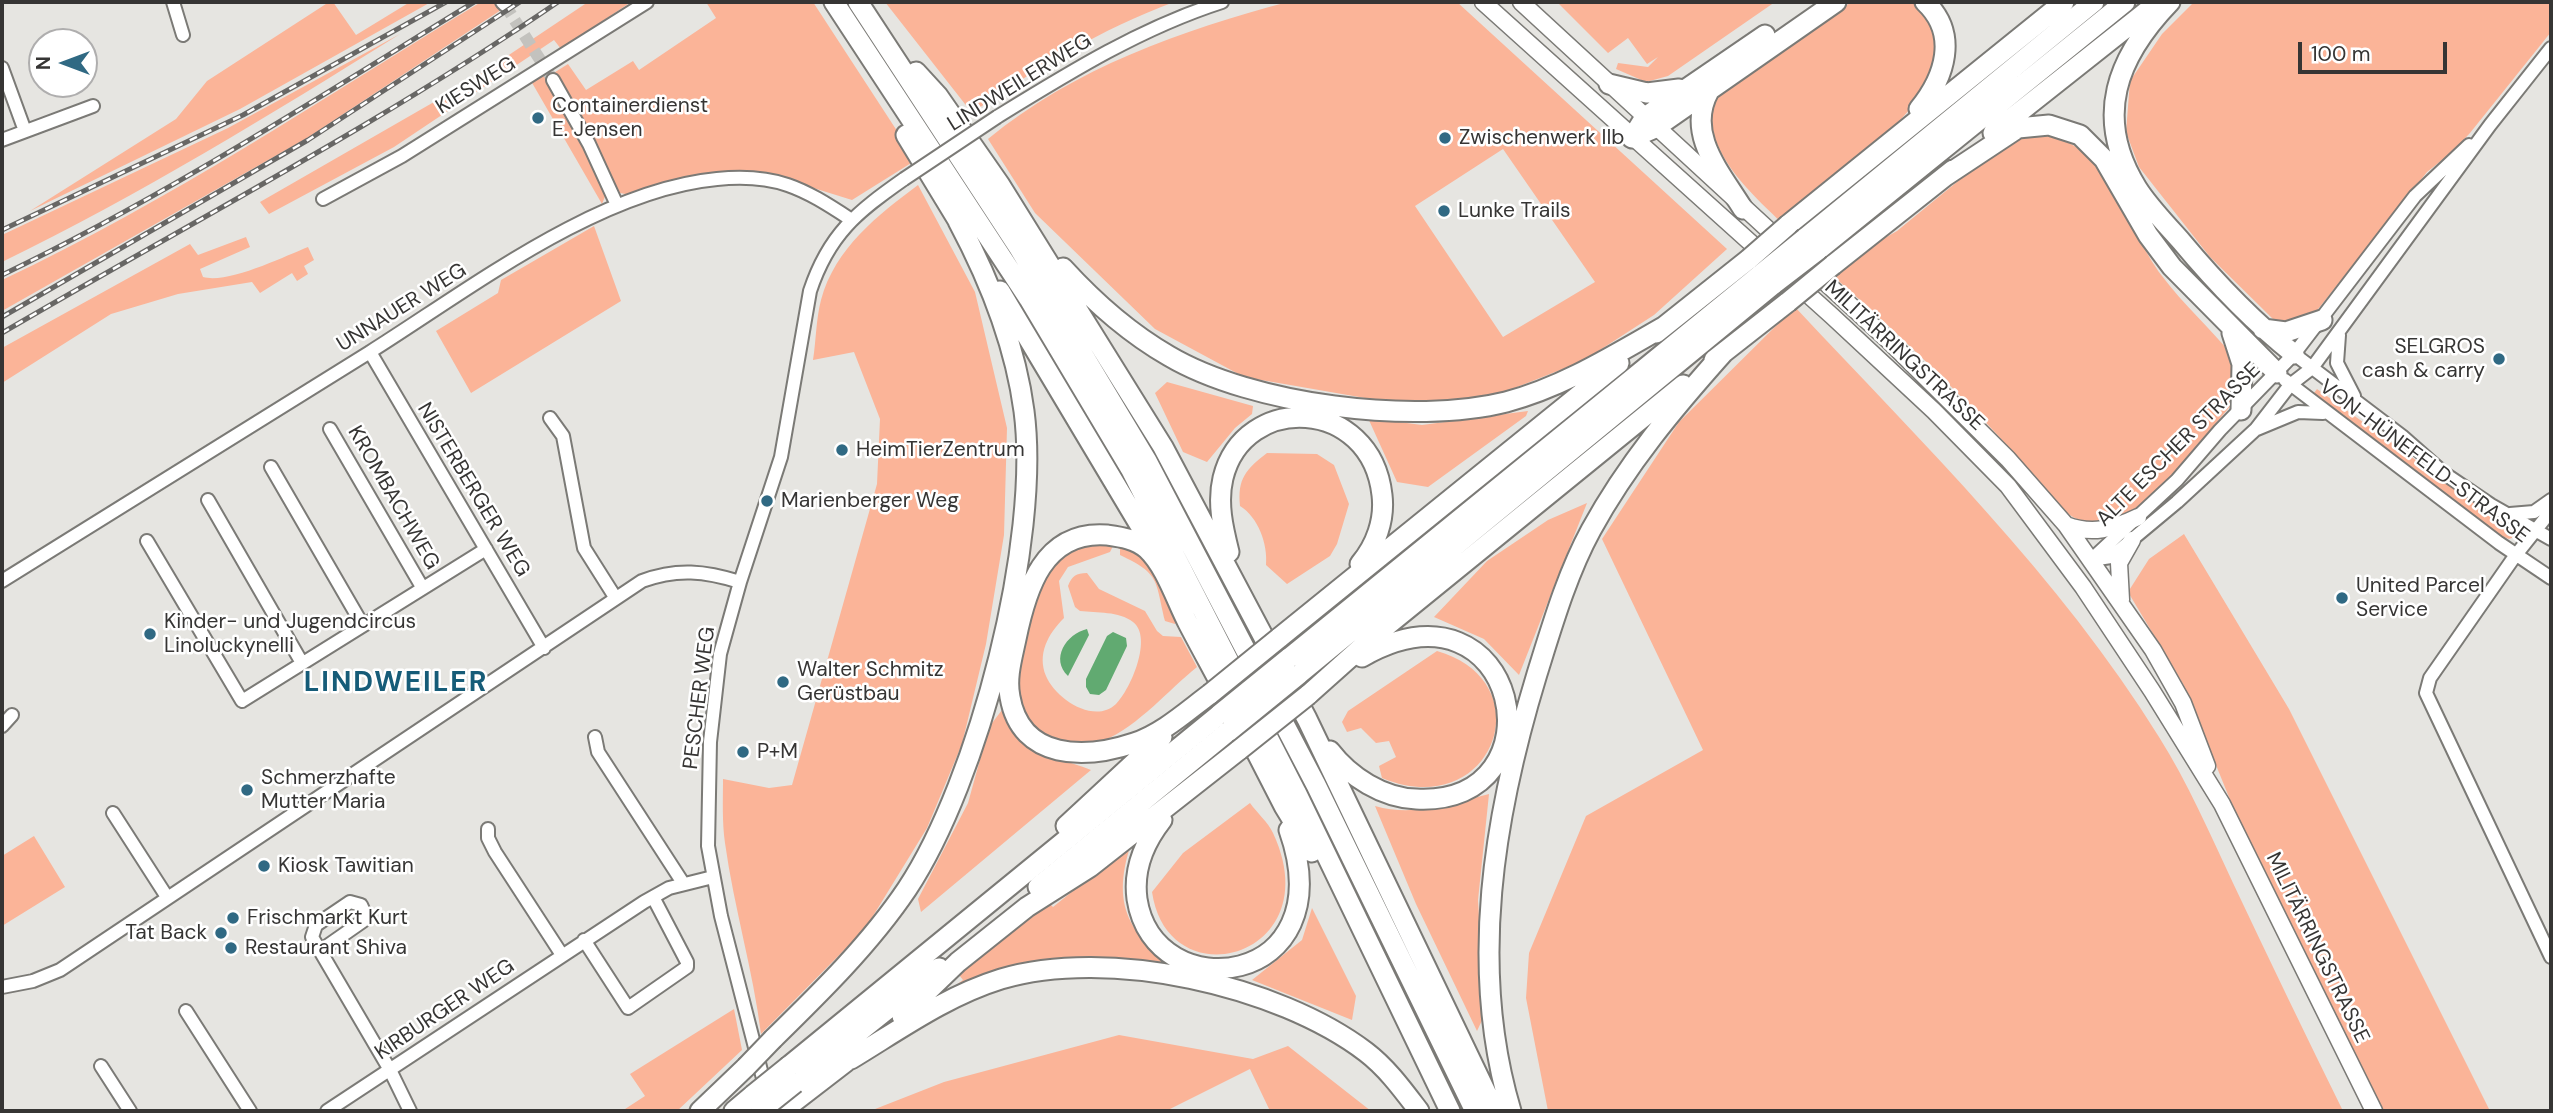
<!DOCTYPE html>
<html>
<head>
<meta charset="utf-8">
<style>
	body { margin:0 }
	#map { position:relative; width:2553px; height:1113px; overflow:hidden; background:#e6e5e1; font-family:"DM Sans",sans-serif }
	canvas { display:block }
	.frame { position:absolute; inset:0; border:4px solid #363534; pointer-events:none }
	.north { position:absolute; left:28px; top:28px; width:70px; height:70px; box-sizing:border-box; background:#fff; border:2px solid #afaeae; border-radius:50%; rotate:270deg; font-size:19px; font-weight:700; line-height:28px; text-align:center; color:#363534 }
	.north::after { content:''; display:block; margin:auto; width:24px; height:32px; background:#306983; clip-path:polygon(50% 0,100% 100%,50% 72%,0 100%) }
	.scale { position:absolute; left:2298px; top:42px; width:149px; height:32px; box-sizing:border-box; border:4px solid #363534; border-top:0; padding-left:9px; font-size:21px; line-height:24px; white-space:nowrap; color:#363534; -webkit-text-stroke:5px #fff; paint-order:stroke }
</style>
</head>
<body>
<div id="map">
<canvas width="2553" height="1113"></canvas>
<div class="frame"></div>
<div class="north">N</div>
<div class="scale">100 m</div>
</div>
<script>
const ctx = document.querySelector('canvas').getContext('2d');
ctx.lineJoin = 'round';
function fill(path, color) { ctx.fillStyle = color; ctx.fill(path, 'evenodd'); }
function stroke(path, color, width, dash) { ctx.strokeStyle = color; ctx.lineWidth = width; ctx.lineCap = dash ? 'butt' : 'round'; ctx.setLineDash(dash || []); ctx.stroke(path); }
function label(font, color, halo, rows, align = 'center') {
  ctx.font = font + ' "DM Sans",sans-serif'; ctx.lineWidth = 5; ctx.setLineDash([]); ctx.textBaseline = 'middle'; ctx.strokeStyle = halo; ctx.fillStyle = color; for (const [text, x, y, turn = 0] of rows) {
    ctx.save(); ctx.translate(x, y); ctx.rotate((+turn || 0) * Math.PI / 180); ctx.textAlign = isNaN(turn) ? turn : align; if (halo) ctx.strokeText(text, 0, 0); ctx.fillText(text, 0, 0); ctx.restore();
  }
}
const green = new Path2D(`
	M329,2H333L356,35L410,2H431L240,109L30,211L176,119L207,81Z
	M481,2H496L501,10L307,138L2,311V280C170,201 323,98 481,2Z
	M588,2H631L561,49L554,40L394,147L269,214L260,202L467,83Z
	M706,2H813L916,160L852,200L775,176L631,195L620,193L552,74L568,64L586,90L633,61L639,70L716,18Z
	M885,2H1174C1102,29 1034,69 972,113Z
	M1288,2H1457L1727,249L1654,315L1583,361L1502,393L1425,405L1388,402L1244,377L1155,329L1035,213L988,139C1074,68 1182,30 1288,2ZM1503,149L1595,282L1503,337L1415,206Z
	M1557,2H1775L1668,76L1646,82L1616,69L1618,63L1648,67L1658,57L1647,64L1628,38L1608,53Z
	M1915,2C1930,13 1945,45 1938,63C1919,120 1829,183 1782,223C1755,197 1728,173 1714,137L1707,139L1709,101L1850,3Z
	M2194,2H2551V32L2470,133L2451,153L2427,172L2315,313L2293,323L2274,320L2210,257L2139,167L2126,132L2130,81L2162,34Z
	M400,34C270,115 140,195 2,262V235L228,128Z
	M545,73L586,146L606,194L602,204L531,81Z
	M2048,134C2114,153 2125,226 2162,276C2183,304 2210,328 2233,356V403C2204,437 2157,499 2118,520C2103,528 2079,523 2067,513C1995,428 1917,349 1833,276L1869,247L1897,231L1974,168L2016,139Z
	M918,185L975,292L1007,428L1004,535L986,644L962,744L927,828L865,929L761,1034C753,970 734,908 725,843C722,822 723,800 723,779L769,788L792,785L877,484L880,419L854,352L813,360C816,341 816,319 821,300C835,248 878,215 918,185Z
	M594,226L621,301L471,393L436,331L498,293L501,280Z
	M246,237L250,247L200,269L203,277C228,284 283,257 308,247L314,260L304,266L308,274L297,281L292,273L260,293L252,282L178,294L111,314L2,383V348L190,244L198,255Z
	M1795,307C1923,444 2060,577 2159,737C2188,783 2210,834 2233,883C2269,959 2306,1036 2343,1111H1548L1526,998L1529,953L1586,816L1703,750L1602,539L1679,422Z
	M1167,382L1253,406L1252,414L1235,428L1207,462L1183,452L1155,393Z
	M2317,389L2470,499L2519,527V535L2509,539L2499,535L2311,397Z
	M1528,411L1526,416L1428,487L1397,482L1368,418L1422,425Z
	M1267,453L1317,454L1334,465L1349,504L1337,544L1330,556L1287,584L1266,565C1268,544 1258,517 1240,506C1237,479 1246,469 1267,453Z
	M1587,503L1519,675L1484,639L1434,617L1487,561L1548,520Z
	M2184,534L2289,709L2490,1111H2383L2244,834L2183,684L2128,592L2149,559Z
	M1108,542L1139,553L1151,567L1178,618L1175,624L1165,621C1155,579 1160,574 1120,555V549L1113,546L1110,552L1068,567L1059,581L1064,618C1048,634 1037,654 1046,676C1055,698 1094,725 1116,704C1131,689 1153,637 1133,622C1119,611 1097,613 1080,611L1075,607L1068,586C1072,576 1076,573 1087,573L1099,589L1145,611L1157,631L1163,636L1181,637L1197,667C1168,690 1140,725 1103,741C1091,746 1078,746 1066,743C1005,729 1016,671 1028,625C1033,607 1038,586 1048,570C1062,550 1086,544 1108,542Z
	M1437,651C1545,682 1493,824 1382,778L1379,766L1396,757L1389,741L1376,743L1361,728L1347,732L1342,722L1348,711Z
	M1002,710C1027,764 1045,751 1091,770L921,912L918,899L968,803L989,727Z
	M1489,794L1478,900L1485,1014L1477,1031L1416,904L1375,806C1413,817 1451,804 1489,794Z
	M1250,803C1257,813 1268,822 1273,833C1331,957 1168,1002 1152,892L1183,853Z
	M34,836L65,887L2,926V856Z
	M1126,848L1129,850C1110,914 1136,945 1194,972L1124,963L944,994L963,980L956,971L1046,900L1053,907Z
	M1312,908L1356,996L1352,1020L1252,980L1302,940Z
	M734,1009L742,1050L677,1111H622L645,1096L630,1074Z
	M1119,1035L1253,1059L1288,1046L1371,1111H1270L1250,1069L1166,1111H870L944,1082Z`);
const water = new Path2D(`
	M1087,629L1089,635L1068,676C1050,659 1066,634 1087,629Z
	M1113,632L1126,638L1127,646L1106,690L1099,695L1090,694L1086,687V679L1107,636Z`);
const minorTunnel = new Path2D(`
	M505,5L553,80`);
const minor = new Path2D(`
	M173,2L183,35
	M502,2L505,5
	M2,68L25,131
	M553,80L589,144L617,205
	M997,117C1070,72 1141,28 1222,2
	M2,140L93,106
	M323,199L402,156L647,2
	M2339,335L2337,363L2354,396
	M370,352L544,648
	M2294,354L2402,436L2445,474L2491,505L2551,539
	M2285,380L2499,543L2551,578
	M550,418L563,436L584,548L615,597
	M330,429L422,587
	M2257,429L2298,412L2323,413
	M271,467L362,624
	M208,500L302,663
	M2551,511L2515,556L2430,678L2426,693L2551,957
	M2510,514L2534,512L2551,500
	M147,541L242,701L486,549
	M2091,560L2111,557L2177,502L2256,429L2290,385L2312,368L2490,125L2551,48
	M2091,560L2177,480L2220,430L2294,354L2415,196L2469,145
	M2,581C124,505 247,429 370,352C470,289 598,190 717,179C776,173 803,188 850,219
	M2,726L12,715
	M595,737L598,752L683,883
	M113,813L167,897
	M488,829V838L495,852L562,955
	M584,940L628,1008L687,967V962L653,897
	M320,951L363,921L365,914L361,905L350,902L316,925L312,937L390,1070L410,1111
	M2,987L33,981L60,970L642,581C677,568 705,571 740,582
	M186,1011L250,1111
	M101,1066L130,1111
	M766,1090L721,916L708,846L710,742L720,654L740,582L781,457L810,291C829,234 857,212 904,179
	M327,1111L644,902L669,888L713,877`);
const major = new Path2D(`
	M1483,2L1832,316L1934,411L2008,486L2083,587L2152,691L2222,804L2374,1111
	M1521,2L1888,340L2008,459L2066,525L2153,650L2183,703L2207,766
	M2066,525C2092,535 2113,529 2138,517
	M2121,600L2119,563L2132,540`);
const highway = new Path2D(`
	M834,2L1029,299L1131,470L1296,792L1450,1111
	M858,2L1019,248L1147,461L1316,785L1475,1111
	M2170,2C2117,57 2093,117 2137,188C2149,207 2166,224 2181,241C2216,283 2251,320 2294,354
	M916,72L938,96L1000,185L1163,447L1307,719L1495,1111
	M1609,84L1647,93L1679,89
	M1709,91C1685,134 1721,173 1743,209
	M1919,109C1945,77 1959,34 1925,2
	M1993,133L2156,4
	M906,135L965,232
	M1632,138L1655,128L1836,2
	M1632,138L1645,117L1765,35
	M1944,177L2018,128L2049,125L2080,135L2104,159L2148,235L2172,267L2277,373
	M1788,225L2064,2
	M1805,238L2094,2
	M1817,251L2125,2
	M1833,265L1953,170
	M1063,268C1094,302 1129,333 1169,356C1252,405 1414,425 1506,402C1563,387 1614,355 1665,326
	M1000,291L1157,554
	M2263,329L2286,332L2322,320
	M1656,333L1749,259
	M2232,333L2242,364L2241,410
	M1714,360L1788,302
	M1229,552C1223,528 1217,503 1223,478C1244,392 1371,397 1382,495C1385,520 1376,545 1360,564
	M1279,638L1619,363
	M1289,658L1762,273
	M1298,675L1774,284
	M1210,694C1187,711 1162,734 1134,743C1086,759 1021,761 1010,697C1006,678 1012,658 1016,639C1026,590 1043,530 1107,535C1121,537 1136,539 1147,549C1166,567 1176,600 1188,623C1201,648 1215,673 1228,698
	M1308,695L1373,637L1683,385
	M1244,728L1284,806L1312,852
	M1330,751C1350,777 1383,798 1416,799C1566,807 1520,567 1362,657
	M1162,820C1144,843 1133,869 1137,899C1154,1010 1345,989 1289,830
	M1066,826L1162,737
	M1038,887L1229,731
	M902,1016L958,962L1027,907L1090,867L1239,750
	M773,1039C820,993 870,944 907,889C979,780 1041,540 1024,411C1015,343 990,281 958,221
	M851,1059C899,1030 946,996 1001,979C1108,947 1278,985 1366,1052C1387,1068 1403,1090 1419,1111
	M789,1066L1220,714
	M795,1083L939,968
	M700,1111L746,1067
	M734,1111L753,1095
	M782,1111L860,1051
	M1511,1111C1468,967 1494,815 1537,674C1552,626 1567,574 1591,530C1627,464 1674,408 1724,352`);
const rail = new Path2D(`
	M2,230L243,115L446,2
	M2,275C166,196 319,97 474,2
	M2,317L308,140L520,2
	M2,333C188,224 380,124 558,2`);
const minorBridge = new Path2D(`
	M904,179L997,117`);
const highwayBridge = new Path2D(`
	M1749,259L1788,225
	M1762,273L1805,238
	M1774,284L1817,251
	M1788,302L1833,265
	M1210,694L1279,638
	M1220,714L1289,658
	M1229,731L1298,675
	M1239,750L1308,695
	M746,1067L773,1039
	M753,1095L789,1066
	M760,1111L795,1083`);
const markers = [
	[538,118,7,"#306983"],
	[1445,138,7,"#306983"],
	[1444,211,7,"#306983"],
	[2499,359,7,"#306983"],
	[842,450,7,"#306983"],
	[767,501,7,"#306983"],
	[2342,598,7,"#306983"],
	[150,634,7,"#306983"],
	[783,682,7,"#306983"],
	[743,752,7,"#306983"],
	[247,790,7,"#306983"],
	[264,866,7,"#306983"],
	[233,918,7,"#306983"],
	[221,933,7,"#306983"],
	[231,948,7,"#306983"]
];
const streetNames = [
	["LINDWEILERWEG",1020,83,-32],
	["KIESWEG",476,86,-32],
	["UNNAUER WEG",402,308,-32],
	["MILITÄRRINGSTRASSE",1904,356,43],
	["ALTE ESCHER STRASSE",2179,445,-45],
	["VON-HÜNEFELD-STRASSE",2424,462,37],
	["NISTERBERGER WEG",473,490,59],
	["KROMBACHWEG",393,498,60],
	["PESCHER WEG",700,698,-83],
	["MILITÄRRINGSTRASSE",2317,948,64],
	["KIRBURGER WEG",445,1010,-34]
];
const poiNames = [
	["Containerdienst",552,106],
	["E. Jensen",552,130],
	["Zwischenwerk IIb",1459,138],
	["Lunke Trails",1458,211],
	["SELGROS",2485,347,"right"],
	["cash & carry",2485,371,"right"],
	["HeimTierZentrum",856,450],
	["Marienberger Weg",781,501],
	["United Parcel",2356,586],
	["Service",2356,610],
	["Kinder- und Jugendcircus",164,622],
	["Linoluckynelli",164,646],
	["Walter Schmitz",797,670],
	["Gerüstbau",797,694],
	["P+M",757,752],
	["Schmerzhafte",261,778],
	["Mutter Maria",261,802],
	["Kiosk Tawitian",278,866],
	["Frischmarkt Kurt",247,918],
	["Tat Back",207,933,"right"],
	["Restaurant Shiva",245,948]
];
const districtNames = [
	["LINDWEILER",396,684]
];
fill(green, '#fbb498');
fill(water, '#61aa71');
stroke(minorTunnel, '#c3c2be', 12, [12, 6]);
stroke(minor, '#7b7a76', 16);
stroke(major, '#7b7a76', 19);
stroke(highway, '#7b7a76', 23);
stroke(minor, '#fff', 12);
stroke(major, '#fff', 16);
stroke(highway, '#fff', 19);
stroke(rail, '#686765', 5);
stroke(rail, '#fff', 2.5, [8]);
stroke(minorBridge, '#7b7a76', 16, []);
stroke(highwayBridge, '#7b7a76', 23, []);
stroke(minorBridge, '#fff', 12);
stroke(highwayBridge, '#fff', 19);
for (const [x, y, r, color] of markers) { const dot = new Path2D(); dot.arc(x, y, r, 0, 2 * Math.PI); ctx.fillStyle = color; ctx.fill(dot); stroke(dot, '#fff', 2.5); }
label('21px', '#363534', '#fff', streetNames);
label('21px', '#363534', '#fff', poiNames, 'left');
ctx.letterSpacing = '2px';
label('bold 28px', '#165c78', '#fff', districtNames);
ctx.letterSpacing = '0px';
</script>
</body>
</html>
